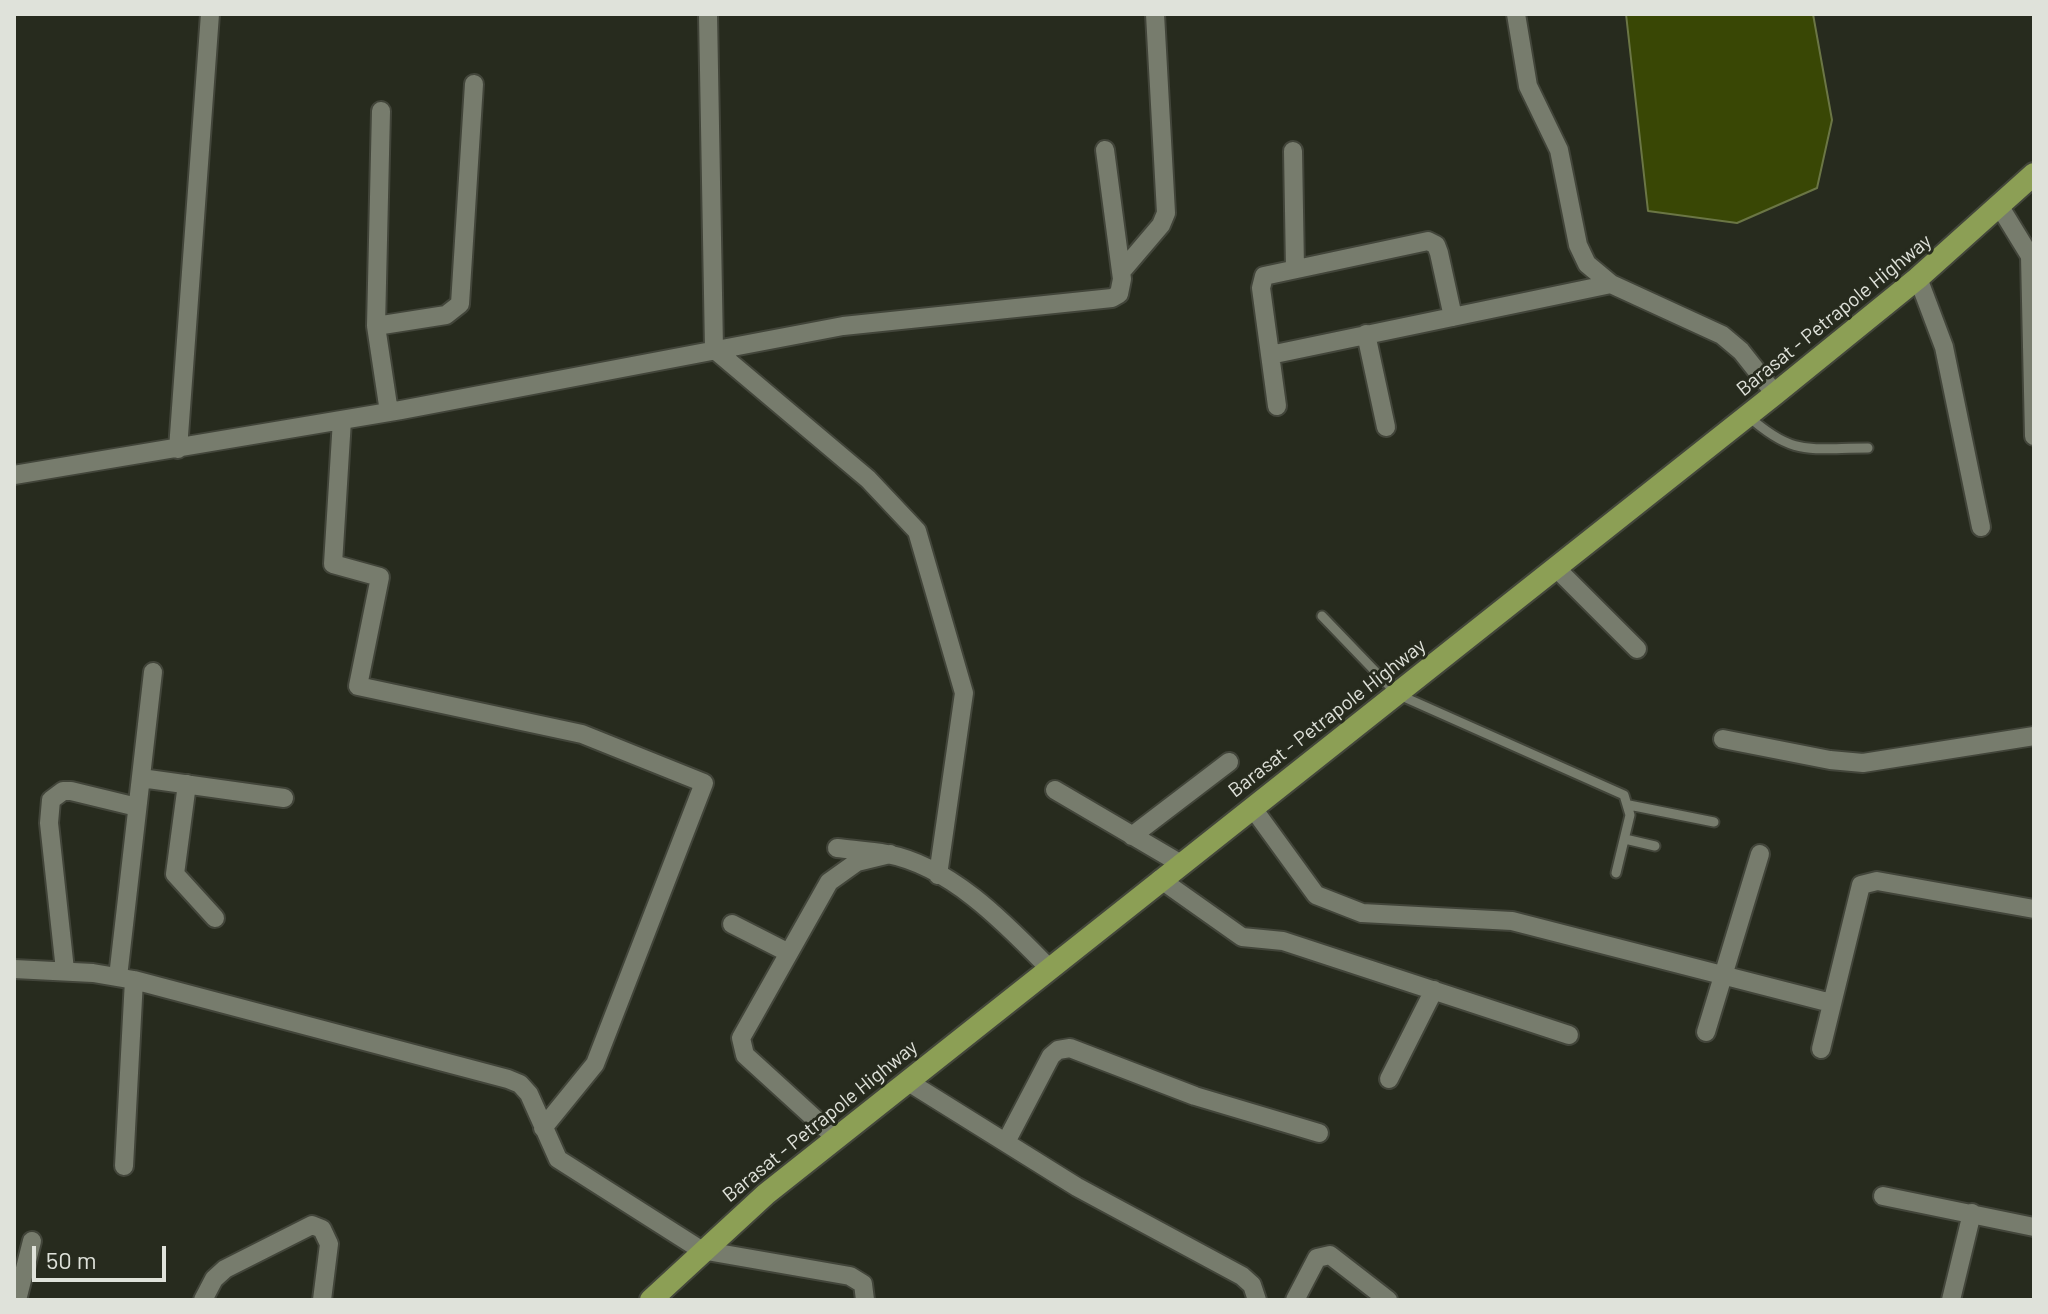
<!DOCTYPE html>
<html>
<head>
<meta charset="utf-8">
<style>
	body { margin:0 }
	#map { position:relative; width:2048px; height:1314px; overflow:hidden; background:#272b1e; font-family:Barlow,sans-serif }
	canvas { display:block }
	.frame { position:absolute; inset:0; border:16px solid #dfe2da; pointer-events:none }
	.scale { position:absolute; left:32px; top:1246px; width:134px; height:36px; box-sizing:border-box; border:4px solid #dfe2da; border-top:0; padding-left:10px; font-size:24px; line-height:28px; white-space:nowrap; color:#dfe2da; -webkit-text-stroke:6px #272b1e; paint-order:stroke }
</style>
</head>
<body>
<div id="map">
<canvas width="2048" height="1314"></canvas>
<div class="frame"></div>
<div class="scale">50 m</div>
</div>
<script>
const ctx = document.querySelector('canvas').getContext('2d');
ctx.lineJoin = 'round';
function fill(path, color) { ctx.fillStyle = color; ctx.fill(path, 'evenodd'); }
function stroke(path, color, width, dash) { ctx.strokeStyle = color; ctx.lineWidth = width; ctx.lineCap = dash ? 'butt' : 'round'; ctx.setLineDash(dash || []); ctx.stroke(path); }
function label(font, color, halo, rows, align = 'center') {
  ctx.font = font + ' Barlow,sans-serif'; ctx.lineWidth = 6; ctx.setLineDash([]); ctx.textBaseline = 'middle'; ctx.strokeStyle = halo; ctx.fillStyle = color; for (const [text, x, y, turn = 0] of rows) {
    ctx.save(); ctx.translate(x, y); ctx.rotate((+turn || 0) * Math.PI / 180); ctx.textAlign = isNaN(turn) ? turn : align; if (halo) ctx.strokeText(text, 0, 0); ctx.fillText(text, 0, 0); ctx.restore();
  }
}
const water = new Path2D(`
	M1626,14H1813L1832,120L1817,188L1737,223L1648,211Z`);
const service = new Path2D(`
	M1748,416C1794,457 1809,448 1868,448
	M1322,616L1397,694L1624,795L1630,815L1616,873
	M1629,805L1714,822
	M1625,839L1655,846`);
const minor = new Path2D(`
	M708,14L714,349L868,479L917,531L964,693L938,875
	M1516,14L1528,86L1559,150L1578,245L1587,264L1611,284L1722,335L1741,351L1775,394
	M1293,151L1295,269
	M2000,207L2030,256L2034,436
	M1121,272L1161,225L1166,213L1155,14
	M1918,278L1944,347L1981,527
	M376,326L381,111
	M1366,334L1386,427
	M1270,355L1611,284
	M1277,406L1261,288L1264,276L1428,241L1436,245L1439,253L1453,317
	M389,412L376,326L446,315L460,304L474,84
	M342,420L333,564L380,577L358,686L582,734L704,783L595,1064L543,1128
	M178,449L210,14
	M14,475L401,410L843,326L1112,298L1119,294L1122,279L1105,150
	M1555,567L1637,649
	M1723,739L1830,760L1863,763L2034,736
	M141,778L284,798
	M187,784L175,874L215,918
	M1055,790L1181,864
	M1252,807L1316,895L1362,913L1512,921L1831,1003
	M1132,836L1229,762
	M837,848C854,850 871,851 887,854C951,866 1006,924 1049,968
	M1160,879L1242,937L1283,941L1569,1035
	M732,924L787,952
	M14,969L93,973L134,980L508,1079L520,1084L529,1094L558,1159L701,1250L850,1276L863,1284L865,1300
	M65,970L49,823L51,800L63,791H71L137,807
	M118,977L153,672
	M1706,1032L1760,854
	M1821,1049L1861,885L1877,881L2034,909
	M1389,1079L1434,990
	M907,1081L1077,1187L1242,1276L1252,1285L1257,1300
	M836,1138L745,1055L741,1038L829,882L857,862L890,854
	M1006,1142L1051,1056L1058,1050L1070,1048L1195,1096L1319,1133
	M124,1166L134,980
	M1883,1196L2034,1227
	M17,1300L32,1241
	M203,1300L214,1279L225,1269L312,1225L322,1229L329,1244L322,1300
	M1295,1300L1317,1258L1330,1255L1388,1300
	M1951,1300L1972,1213`);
const trunk = new Path2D(`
	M651,1300L766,1194L1775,394L1918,278L2034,174`);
const streetNames = [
	["Barasat - Petrapole Highway",1834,315,-39],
	["Barasat - Petrapole Highway",1327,718,-38],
	["Barasat - Petrapole Highway",820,1121,-39]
];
fill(water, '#394705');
stroke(water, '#6b7645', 2);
stroke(service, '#42453a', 13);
stroke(minor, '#42453a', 22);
stroke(trunk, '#42453a', 26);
stroke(service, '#777c6d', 9);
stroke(minor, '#777c6d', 18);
stroke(trunk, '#8c9f55', 22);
label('20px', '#dfe2da', '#272b1e', streetNames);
</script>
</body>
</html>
